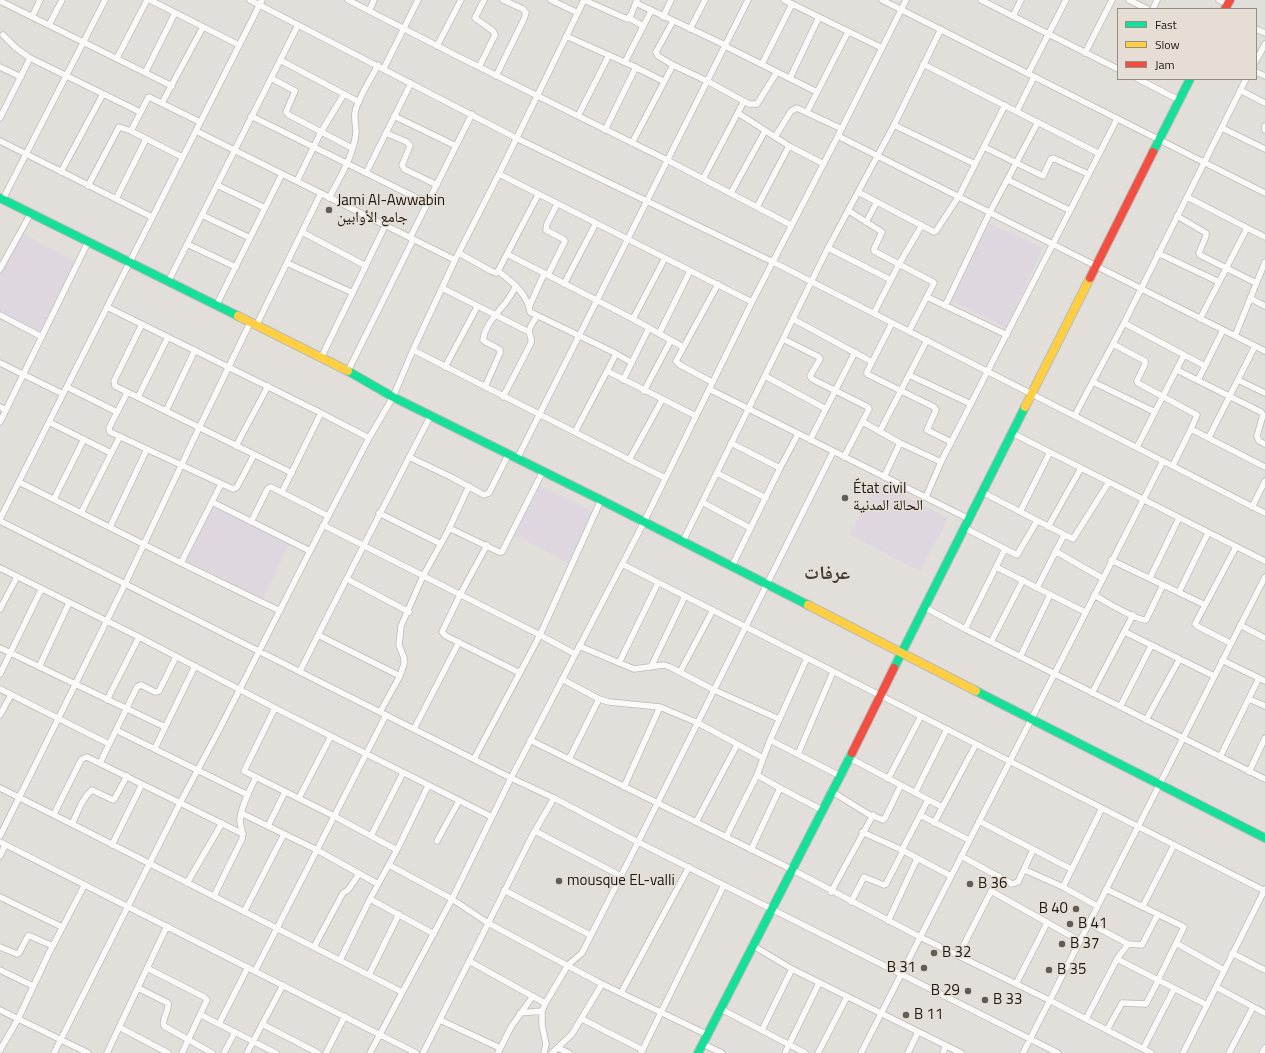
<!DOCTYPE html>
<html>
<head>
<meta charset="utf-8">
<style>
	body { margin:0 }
	#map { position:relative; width:1265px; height:1053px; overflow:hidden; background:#e2ded9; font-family:"Titillium Web",sans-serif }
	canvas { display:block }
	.legend { position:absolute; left:1117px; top:8px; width:140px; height:72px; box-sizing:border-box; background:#e6ded5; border:1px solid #948e88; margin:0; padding:5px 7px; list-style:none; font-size:12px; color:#1a1714 }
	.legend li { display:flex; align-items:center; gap:8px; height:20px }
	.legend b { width:20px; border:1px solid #948e88 }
</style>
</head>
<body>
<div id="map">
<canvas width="1265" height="1053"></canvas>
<ul class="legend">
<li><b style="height:5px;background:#16e098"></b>Fast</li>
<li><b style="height:5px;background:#ffcf43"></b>Slow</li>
<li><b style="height:5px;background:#f24e42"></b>Jam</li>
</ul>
</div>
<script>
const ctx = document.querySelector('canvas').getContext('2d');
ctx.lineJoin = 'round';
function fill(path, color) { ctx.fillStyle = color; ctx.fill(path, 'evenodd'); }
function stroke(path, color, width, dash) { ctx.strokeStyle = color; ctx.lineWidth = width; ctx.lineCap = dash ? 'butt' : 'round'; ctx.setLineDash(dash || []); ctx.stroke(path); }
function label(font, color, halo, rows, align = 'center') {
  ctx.font = font + ' "Titillium Web","Noto Naskh Arabic",sans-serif'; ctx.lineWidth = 3; ctx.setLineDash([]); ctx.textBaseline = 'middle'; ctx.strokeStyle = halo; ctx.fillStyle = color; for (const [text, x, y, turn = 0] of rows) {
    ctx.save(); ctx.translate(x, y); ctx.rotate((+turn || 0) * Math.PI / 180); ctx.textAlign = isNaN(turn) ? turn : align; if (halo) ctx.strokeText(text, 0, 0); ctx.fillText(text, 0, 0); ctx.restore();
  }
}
const education = new Path2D(`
	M988,223L1043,248L1006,328L950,300Z
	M22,233L76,262L39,334L0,314V275Z
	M876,481L948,518L920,571L850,535Z
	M540,486L594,512L570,564L514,534Z
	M211,506L290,542L263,599L185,560Z`);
const street = new Path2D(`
	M150,0L239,45
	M250,0L516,138L773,262L1265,513
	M348,0L457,56L667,160L791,225
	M551,0L578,13
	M584,0L627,19L631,15L637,0
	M784,0L882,48
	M882,0L1265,193
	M981,0L1118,69
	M1129,0L1147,9
	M1219,0L1228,4
	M0,1L172,86
	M636,3L725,45
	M1153,9L1157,0
	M369,11L374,0
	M1013,16L1021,0
	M32,17L40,0
	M663,17L671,0
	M629,18L643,26
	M49,25L62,0
	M690,29L705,0
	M1256,29L1265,33
	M3,35L16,48L30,58L140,112
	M566,36L633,66L663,81
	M437,46L461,0
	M725,46L817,92
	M1085,53L1112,0
	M117,58L147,0
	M280,60L359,102
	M1256,61L1265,44
	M625,62L651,11
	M762,64L792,4
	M923,64L1098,153
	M673,65L658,56L656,52L673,21
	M0,67L21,77
	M479,67L495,35L493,31L475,18L484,0
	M384,68L418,0
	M1256,72L1265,76
	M145,73L175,13
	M1028,74L1066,0
	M496,76L524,19L526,13L523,9L503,0
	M271,78L295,91L286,112L289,115L352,148
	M790,78L819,17
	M1138,79L1179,100
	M1240,90L1265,103
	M162,103L203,27
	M1017,111L1034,77
	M807,112L848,32
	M738,113L789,146L824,164
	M251,116L427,203
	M394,116L456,146
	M578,116L609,55
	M0,118L30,58
	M894,125L975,164
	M1265,126V130
	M1222,128L1265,149
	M605,130L636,67
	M131,131L148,98L149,97L200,122
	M196,131L455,260
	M386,133L407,142L410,146L402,165L404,169L437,185
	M838,136L1265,351
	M775,137L791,111L797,108L842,129
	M0,141L152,217
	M632,143L673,65L707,81L749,104H757L777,72
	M984,147L1043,176L1051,159L1053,158L1088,174
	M61,172L103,94
	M366,173L411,83
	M499,174L752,302
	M703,179L744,101
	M1008,180L1069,210
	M297,181L321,132L344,94
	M217,185L265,208
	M88,186L119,127L131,131L182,157
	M858,192L934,232L936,231L959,196L1005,105
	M731,193L765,131
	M1187,197L1265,237
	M329,198C340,177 354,155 356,132C356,125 354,119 355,113C356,101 372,77 378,65
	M3,199L105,0
	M116,199L146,139
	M757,207L789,146
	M849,211L882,232L874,249V251L933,282L934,283L909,331
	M202,215L250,238
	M1177,216L1206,233V236L1199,253L1200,255L1256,283
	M866,222L877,202
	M302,232L366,266
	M410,238L472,114
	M187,244L236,267
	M828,248L891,280
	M459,253L491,271L496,273L498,271L538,195
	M1158,253L1219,282
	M507,254L633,319L683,347
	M287,263L353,293
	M0,269L31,213
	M498,271C511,281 524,291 529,307
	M544,274L529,307L530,312L615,353L632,363
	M548,275L565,241L563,239L546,230L547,224L557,204
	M168,282L298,25
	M564,284L596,223
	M442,288L529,332
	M927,297L1007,335
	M1250,298L1265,306
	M216,306L282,174
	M945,306L990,212L1038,122
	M107,307L321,413L369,438
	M874,313L899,264L922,225
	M0,315L42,337
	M633,319L665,258
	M793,319L872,362
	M1200,319L1247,228
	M892,323L867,372V374L934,407L936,410L927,430L951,442
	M1124,323L1205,366
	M142,324L114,381L115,386L292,473
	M256,326L321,193
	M659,334L690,271
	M1235,336L1265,262
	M783,339L819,357L820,359L810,376L812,379L868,407L869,409L844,457
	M1113,344L1145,361V364L1137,381L1138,383L1197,415L1191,429L1173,465
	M413,350L665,478
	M321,358L385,226
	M0,363L63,394
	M445,367L477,307
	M1177,370L1261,412L1263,415L1257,436L1259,441L1265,444
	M348,371L413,240
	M607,371L696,416
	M909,375L971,404
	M765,376L826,409
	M623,380L649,328
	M1198,380L1223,330
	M1238,380L1265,393
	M712,382L680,365L676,361L718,284
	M1093,382L1155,412
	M67,387L117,412
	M485,387L500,353V350C495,345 488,345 483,340C485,326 494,317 502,307C508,301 512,293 516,286
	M709,389L969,519
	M644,391L671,340
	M127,393L109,428L110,432L233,489L237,487L254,455
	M138,397L168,337
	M503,397L531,343C532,338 530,336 529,332C529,327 535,320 537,316
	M0,407L6,410
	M166,411L195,350
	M1075,415L1124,323L1246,79
	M0,422L88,242
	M49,422L111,453
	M863,422L900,443L941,462
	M1191,429L1265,467
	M880,431L927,340
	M575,432L616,354
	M1012,433L1265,561
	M1209,437L1255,346
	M810,440L855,352
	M731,443L780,468
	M236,446L268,386
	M1137,447L1184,355
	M409,457L451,477L484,495L489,493L508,455
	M517,459L748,0
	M629,460L662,400
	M717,473L766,498
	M884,477L900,443
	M19,482L181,563L280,611
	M282,492L321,413
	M982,492L1073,539L1109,482
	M926,497L941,462L1117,119
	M54,499L84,439
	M212,502L310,551
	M702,502L750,528
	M1252,507L1265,481
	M1020,512L1050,452
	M81,513L120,436
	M379,513L441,544
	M0,519L262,0
	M0,521L511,778L554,798L638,842L1058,1053
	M251,522L268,488L271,487L328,516
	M323,525L540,635L575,654
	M110,527L147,449
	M1048,527L1081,468
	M449,528L499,552H502L543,471
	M965,528L1017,555L1037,521
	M683,541L828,248L894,125L941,29
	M487,545L460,595L442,632L446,636L520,673
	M1055,551L1102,578
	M1111,560L1205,605
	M181,563L221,484
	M622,564L1265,891
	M732,566L780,468L798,434
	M996,567L1085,612
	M0,568L139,637L275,708L492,817
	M1150,578L1179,518
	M347,579L409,612
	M1037,588L1064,535
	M1179,592L1208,533
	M1094,595C1105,601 1135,620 1146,620L1163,585
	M924,607L965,629L1265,779
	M0,609L17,577
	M1240,625L1265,638
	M965,629L1005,549
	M1125,632L1214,676
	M318,635L400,676
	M991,642L1023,580
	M1230,643L1197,626L1195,624L1236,547
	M579,646L634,669L664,665L670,667L714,690L779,719
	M0,648L165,727
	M1020,657L1050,595
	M1222,660L1265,681
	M619,663L658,583
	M39,667L69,603
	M651,667L685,596
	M300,671C343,585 387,500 431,415
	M680,672L713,610
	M0,674L41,590
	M562,679L599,699L609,702L660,707L698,723L763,758
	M0,689L109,744
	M1092,693L1133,615
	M1249,699L1265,706
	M107,700L139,637
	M1120,707L1151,646
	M275,708L244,771L334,816L397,850
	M380,712L400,676L404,664V658L399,645L401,626L423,576L448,531L469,486
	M0,715L11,695
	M1146,720L1179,660
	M414,729L459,642
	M116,730L248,795
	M530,740L791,869L920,937L1049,1000L1151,1053
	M770,740L840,776
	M155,748L195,666
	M798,754L833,672
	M848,757L942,807
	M1220,757L1259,678
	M474,759L540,635L601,500
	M569,759L599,699
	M100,763L137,687L141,685L155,692L159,691L176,657
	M1249,772L1265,738
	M757,775L780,788L822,810
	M888,779L921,716
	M624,787L660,707
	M0,788L72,824L402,992
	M831,791L868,814L883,820L885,818L901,785
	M915,793L947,729
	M299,798L331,736
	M241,813L317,850L378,884
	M54,814L81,760L84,758L87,757L243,834
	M920,815L969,840
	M979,821L1071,869
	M696,822L737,745
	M934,823L976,744
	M72,824C78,812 82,798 92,790L113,800L115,798L127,776
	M268,826L285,792
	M535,831L621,876
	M862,832L902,850L951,876
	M0,836L125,584L199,428L250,323
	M371,836L403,773
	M726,837L757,775L770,740L807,658
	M437,841L459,801
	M0,842L416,1053
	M112,845L142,784
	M751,850L780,788
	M902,850L928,800
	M0,856L5,845
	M961,856L1012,884L1018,882L1033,850
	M389,865L452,899L488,923L600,983L708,1035
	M1025,870L1063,887L1097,906
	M187,883L222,823
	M1063,887L1102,808
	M1106,889L1184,927L1158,980
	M504,890L590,935
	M991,891L1080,941
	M831,892L873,815
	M214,896L242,839C244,833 240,827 240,820C241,806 250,790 256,777
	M0,897L62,927
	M370,899L434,934
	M851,902L864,877L884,885L886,884L903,851
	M1143,906L1174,845
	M244,912L284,834
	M888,921L917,859
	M1089,923L1128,944
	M1176,943L1224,970
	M752,945L792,969L961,1053
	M0,947L17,954L19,953L28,936H30L53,946
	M314,947L343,893L348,890L359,874
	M1232,953L1265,970
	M958,956L999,876
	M1117,959L1207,1005
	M340,960L370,899L398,848L428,786
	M469,961L543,1002H546
	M147,968L204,997L207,1000L182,1053
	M0,970L33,986
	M255,971L386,715
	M369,975L399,914
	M1016,984L1047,923
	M1216,987L1265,1013
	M138,988L168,1003C170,1011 161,1018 164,1026L212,1053
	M621,993L689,867
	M721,1009L805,1053
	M0,1010L88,1053
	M520,1013L542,1011
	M201,1015L276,1053
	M582,1019L643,1050
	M1086,1019L1117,959L1128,944L1142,945L1158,914
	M440,1020L500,1048
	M219,1024L248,967
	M262,1024L318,1053
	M119,1027L168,1053
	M762,1030L792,969
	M1107,1030L1122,1003H1124L1146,1004L1158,981
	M703,1044L722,1053
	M558,1048L569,1053
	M1143,1049L1174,989
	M0,1050L18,1019L49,953L84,886
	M54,1053L180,803L218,732L310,551L369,438L393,397L413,350L455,260L499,174L584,0
	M107,1053L167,926
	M224,1053L235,1032
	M247,1053L283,985
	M326,1053L345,1016
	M370,1053L452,899L511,778L644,522L752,302L838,136L906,0
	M423,1053L532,836L554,798
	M498,1053L511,1027L533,996
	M544,1053L546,1044L542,1025V1011L546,1002L568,965L582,953L621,876L833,452
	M552,1053L572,1034L602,984
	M641,1053L724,885
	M785,1053L819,983
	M818,1053L847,997
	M861,1053L1163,461
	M908,1053L918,1032
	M943,1053L946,1045
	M1023,1053L1265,577
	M1183,1053L1265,889
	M1229,1053L1253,1007
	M1262,1053L1265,1048`);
const fast = new Path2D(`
	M1153,152L1190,79
	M0,198L238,316
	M348,371L393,397L601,500L808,605
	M894,668L1025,407
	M976,691L1265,838
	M698,1053L852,753`);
const slow = new Path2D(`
	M238,316L348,371
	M1025,407L1090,278
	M808,605L976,691`);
const jam = new Path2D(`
	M1225,9L1230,0
	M1090,278L1153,152
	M852,753L894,668`);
const markers = [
	[329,210,4,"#605d59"],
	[845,498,4,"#605d59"],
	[559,881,4,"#605d59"],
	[970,884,4,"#605d59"],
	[1076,909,4,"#605d59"],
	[1070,924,4,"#605d59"],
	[1062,944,4,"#605d59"],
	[934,953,4,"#605d59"],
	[924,968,4,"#605d59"],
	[1049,970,4,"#605d59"],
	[968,991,4,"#605d59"],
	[985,1000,4,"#605d59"],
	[906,1015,4,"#605d59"]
];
const poiNames = [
	["Jami Al-Awwabin",337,201],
	["جامع الأوابين",337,218],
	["État civil",853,489],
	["الحالة المدنية",853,506],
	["mousque EL-valli",567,881],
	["B 36",978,884],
	["B 40",1068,909,"right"],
	["B 41",1078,924],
	["B 37",1070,944],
	["B 32",942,953],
	["B 31",916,968,"right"],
	["B 35",1057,970],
	["B 29",960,991,"right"],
	["B 33",993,1000],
	["B 11",914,1015]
];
const districtNames = [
	["عرفات",827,574]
];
fill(education, '#ded7e0');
stroke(street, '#bdbbb7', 7);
stroke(fast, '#bdbbb7', 10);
stroke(slow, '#bdbbb7', 10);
stroke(jam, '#bdbbb7', 10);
stroke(street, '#fbfaf9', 5.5);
stroke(fast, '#16e098', 8);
stroke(slow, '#ffcf43', 8);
stroke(jam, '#f24e42', 8);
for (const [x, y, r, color] of markers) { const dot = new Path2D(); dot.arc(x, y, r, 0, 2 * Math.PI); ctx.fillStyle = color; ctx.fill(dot); stroke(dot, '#e6ded5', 1.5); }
label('15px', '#1a1714', '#e6ded5', poiNames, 'left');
label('bold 19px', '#423c34', '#e6ded5', districtNames);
</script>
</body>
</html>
